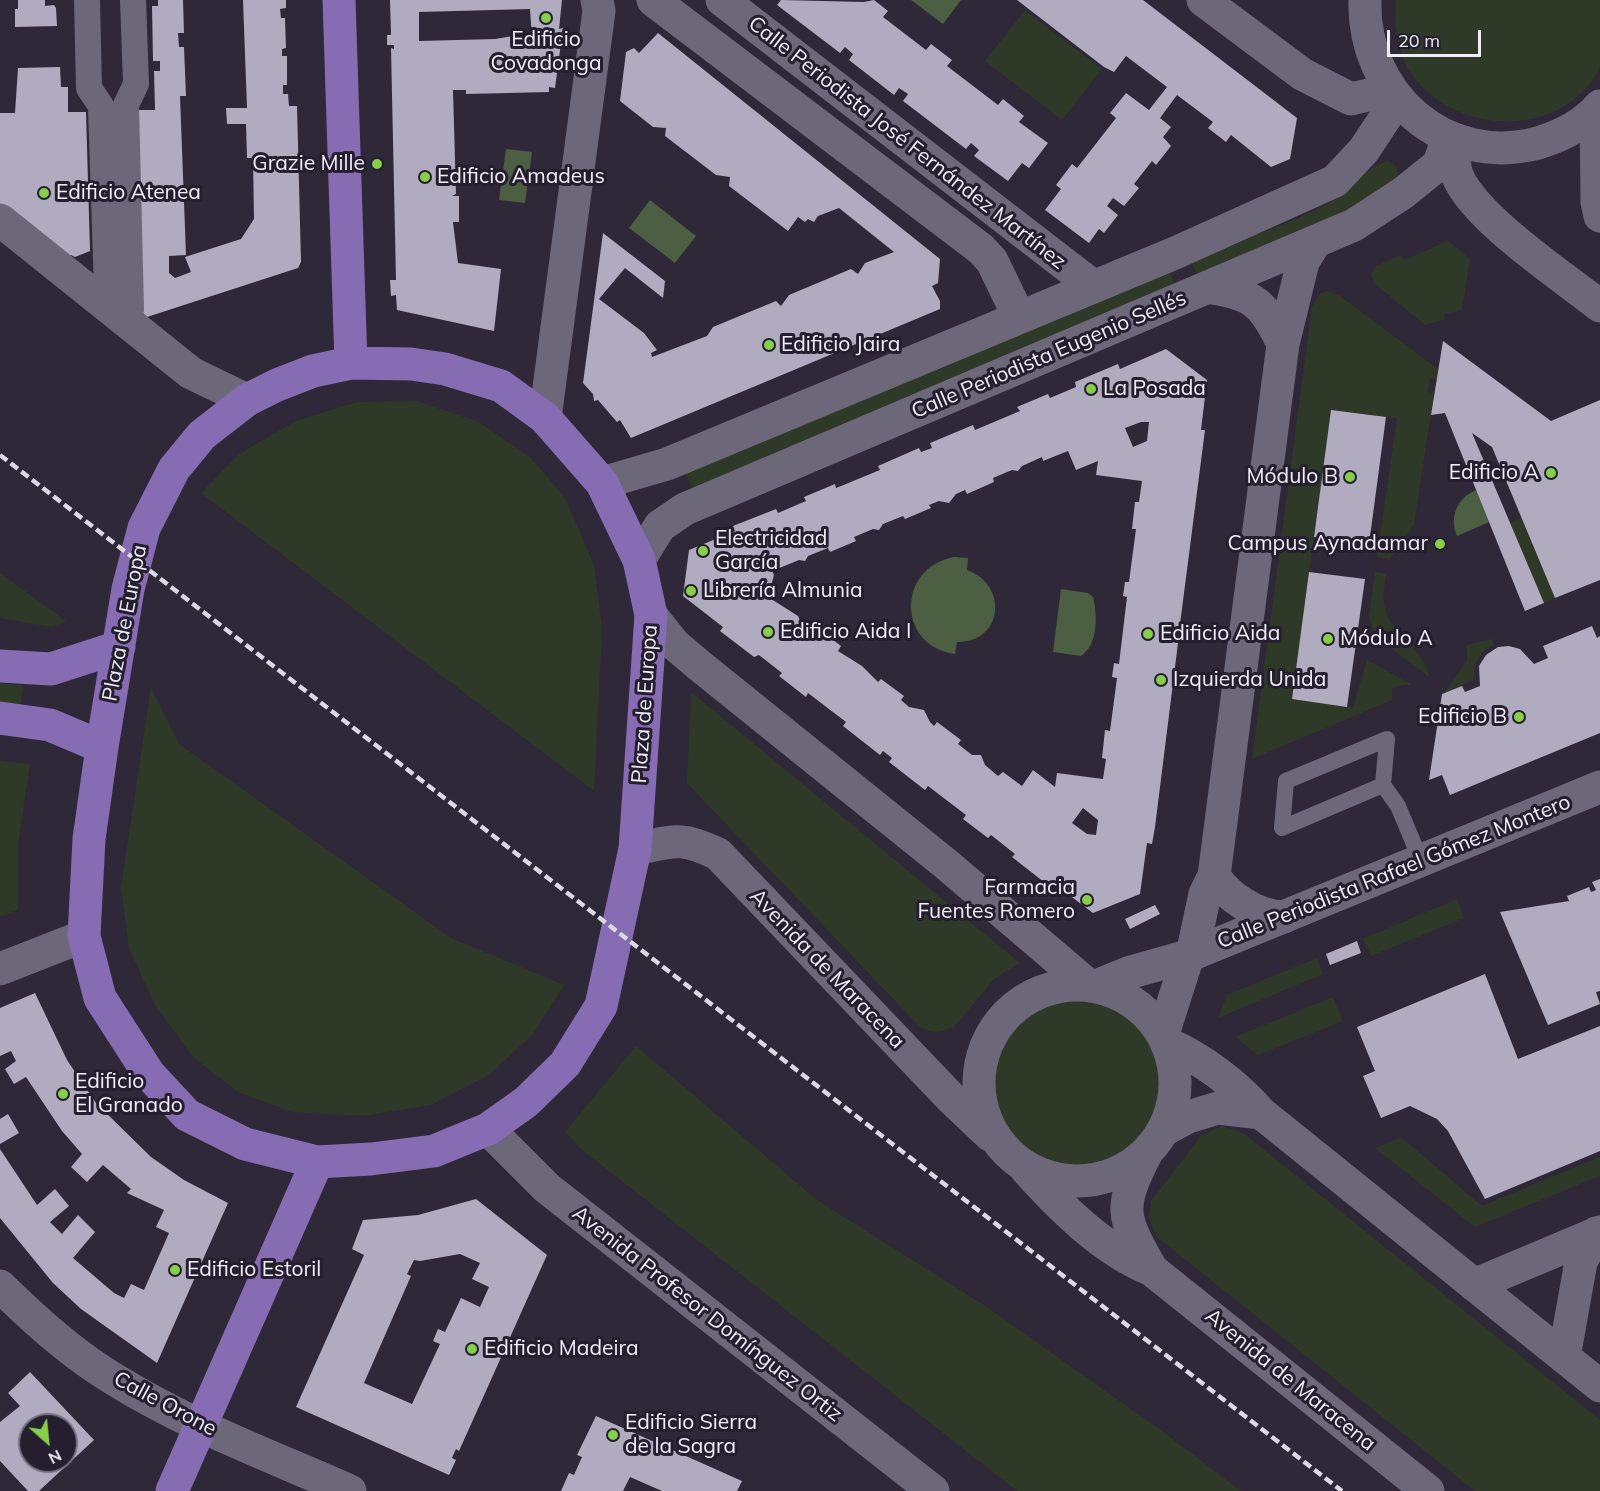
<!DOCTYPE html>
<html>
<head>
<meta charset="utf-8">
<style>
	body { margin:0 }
	#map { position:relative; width:1600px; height:1491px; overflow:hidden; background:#2e2839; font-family:Mulish,sans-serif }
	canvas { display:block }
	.north { position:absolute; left:18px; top:1413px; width:60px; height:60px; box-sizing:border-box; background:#241e2f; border:2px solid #76717f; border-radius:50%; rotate:153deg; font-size:16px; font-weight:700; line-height:24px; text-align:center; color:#f0edf8 }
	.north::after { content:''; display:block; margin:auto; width:21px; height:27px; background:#87cf4b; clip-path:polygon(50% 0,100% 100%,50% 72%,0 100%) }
	.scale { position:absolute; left:1387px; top:30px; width:94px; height:27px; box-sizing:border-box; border:3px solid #f0edf8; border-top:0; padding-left:8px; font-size:18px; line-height:21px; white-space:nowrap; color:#f0edf8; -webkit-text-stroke:4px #241e2f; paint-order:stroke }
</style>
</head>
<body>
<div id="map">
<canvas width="1600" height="1491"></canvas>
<div class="north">N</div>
<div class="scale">20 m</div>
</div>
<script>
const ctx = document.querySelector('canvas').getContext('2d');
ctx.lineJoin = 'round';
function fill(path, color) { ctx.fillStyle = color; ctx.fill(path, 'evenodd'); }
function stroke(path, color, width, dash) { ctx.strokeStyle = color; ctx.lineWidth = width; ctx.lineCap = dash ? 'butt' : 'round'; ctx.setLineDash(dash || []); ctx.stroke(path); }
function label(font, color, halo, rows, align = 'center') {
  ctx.font = font + ' Mulish,sans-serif'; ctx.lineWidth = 6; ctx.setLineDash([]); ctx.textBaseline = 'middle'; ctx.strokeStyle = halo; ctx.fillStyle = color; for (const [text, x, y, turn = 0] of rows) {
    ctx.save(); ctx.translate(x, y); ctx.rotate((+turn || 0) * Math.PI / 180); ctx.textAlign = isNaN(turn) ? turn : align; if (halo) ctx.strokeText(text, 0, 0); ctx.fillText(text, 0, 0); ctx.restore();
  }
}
const green = new Path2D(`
	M1395,0H1600V67C1563,143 1447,136 1407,67C1396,46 1395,23 1395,0Z
	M1025,10L1102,69L1062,120L985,61Z
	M1388,161L1396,166L1398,176L1392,187L1360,211L1199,280L1190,259C1234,242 1282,227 1324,206C1348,194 1363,168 1388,161Z
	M1448,241L1470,259L1462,310L1444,314L1445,319L1425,325L1374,283L1371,274L1376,266L1401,255L1404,260Z
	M1168,269L1177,289L694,493L685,471Z
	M1328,291L1340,296L1438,369L1437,379L1430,378L1428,392L1434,393L1414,525L1390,559L1377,557L1397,418L1331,410L1292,699L1353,707L1367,660L1412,685H1402L1392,689V700L1252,759L1312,307L1319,294Z
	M416,401L479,422L531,458L565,498L594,565L602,628L594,791L201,493L239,454L296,421L357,402Z
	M1521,518L1555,598L1544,603L1510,523Z
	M1375,572L1386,574C1385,583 1383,593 1384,602C1387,635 1424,646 1429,677L1375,636L1369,617Z
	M0,573L66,621L52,627L0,618Z
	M1491,639L1494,645C1479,651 1473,665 1474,680L1444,693L1467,661V645Z
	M0,683L23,686L21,704L0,702Z
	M151,687L179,744L451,938L564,985L533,1034L489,1075L431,1105L363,1116L292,1112L238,1092L194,1058L155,1005L129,948L121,888Z
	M691,692L1020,963L994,979L954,1027L936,1033L921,1028L687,783Z
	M0,761L30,764L18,845V910L0,917Z
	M1457,899L1464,918L1371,956L1363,939Z
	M1317,958L1323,974L1218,1018L1227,995Z
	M1333,997L1343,1021L1258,1055L1235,1037Z
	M992 1082a84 84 0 1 1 168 0a84 84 0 1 1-168 0Z
	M636,1046L817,1200L987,1307L1166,1434L1241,1491H1017L581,1149L565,1132Z
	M1222,1126L1243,1133L1600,1420V1491H1475L1157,1237L1149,1217L1151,1201L1201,1136Z
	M1401,1137L1482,1206L1600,1157V1176L1475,1227L1375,1148Z`);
const water = new Path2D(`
	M911,0H961L943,24Z
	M506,149L532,152L525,203L499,200Z
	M650,200L696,236L675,263L629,228Z
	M1476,490L1489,522L1457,536C1449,517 1457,498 1476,490Z
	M954,557L968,558L967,570C1009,585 1003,643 957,642L955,654C897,646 896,568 954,557Z
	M1061,589L1088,593L1093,597C1097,615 1099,644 1081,656L1053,652Z`);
const building = new Path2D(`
	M18,0H45V6L54,5L56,8L57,26L15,27V9H18Z
	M158,0H183L184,33H178L179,47H184L186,96H180L186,255L169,256V273L175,278L191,272L185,257L241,239L254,219L253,158H247L246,124H227L226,108H247L243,0H286V8L280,9L281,18H285L286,48L282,49V56H287V85H283V94H288L289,106H297L301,262L298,268L147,317L142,312L136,110H155L154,71H160V61H153L152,6H158Z
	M390,0H562L559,29L563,28L555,88L549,87V92L466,94V90H453L456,194L452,196H459V222H453L458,263L501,269L494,331L397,310L396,295L391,296L390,280H396L391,48L394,49V45H387V35H391ZM530,9L532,38L513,39V36L495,39L419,41V12Z
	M781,0L864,2L874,0L888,11L883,17L926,50L931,44L952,60L947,66L998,105L1003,99L1024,116L1019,122L1048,143L1029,168L1022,163L1008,181L974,156L979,150L971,143L966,149L903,101L908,94L899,88L894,95L849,60L853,54L845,47L840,53L777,5Z
	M1017,0H1143L1297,118L1290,159L1271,167L1231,135L1226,142L1208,128L1213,122L1177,95L1160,118L1171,127L1163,137L1171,146L1156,165L1152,161L1134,184L1139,188L1124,206L1113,198L1107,206L1118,215L1104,233L1099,229L1089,243L1045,210L1061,189L1056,185L1072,164L1077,168L1116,118L1110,113L1126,93L1149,110L1167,87L1126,56L1114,72L1104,67Z
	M658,33L940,259L938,283L932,286L940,301V309L631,438L620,420L617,422L598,400L594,401L593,394L583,383L603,233L665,281L663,298L625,268L599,299L644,333L657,350L651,353L652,357L707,336L713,327L776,301L781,306L789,295L851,269L858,274L865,263L894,252L839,208L818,216L814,222L808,219L805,222L798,217L788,231L729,186L730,177L716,175L665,136L666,128L653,127L620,101L626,52L634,48L639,53Z
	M60,67L61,87H68V112H86L90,251L75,257L71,255L67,259L0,206V113H15L18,68Z
	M1443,341L1551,421L1600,400V580L1555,598L1492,447L1472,433L1544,603L1525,611L1445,413L1431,415Z
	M1166,349L1207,380L1201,430H1205L1179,632H1174L1173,642L1178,643L1155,827L1152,844L1147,843L1140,894L1093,913L1052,882L1049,886L1012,857L1015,854L991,835L988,838L963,819L966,815L928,786L925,790L889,762L892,758L883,751L880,755L843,726L846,722L808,693L806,697L779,676L782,673L759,655L754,657L720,631L723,627L683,596L689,550L735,531L733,526L776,509L778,513L806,501L804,497L835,484L836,488L846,484L880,470L878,466L919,448L921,452L932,448L930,443L973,425L975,430L1020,411L1017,407L1048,394L1050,398L1076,387L1075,382L1118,364L1120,369ZM1141,422H1149L1147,441L1133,447L1125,428ZM1068,451L1076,470L1098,461L1096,475L1142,481L1139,502H1135L1132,529H1136L1129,582H1125L1123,596L1127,597L1119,664L1114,663L1112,677L1117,678L1110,731L1105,730L1102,758L1106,759L1103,779L1057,773L1055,787L1033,770L1022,786L1003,772L998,776L985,765L981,755H972L958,744L961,740L937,722L934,726L930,722L924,710L909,707L901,700L904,696L881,679L878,682L862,666L838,651L841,646L819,629L816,634L801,623L798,616L768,597L774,575L772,571L799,560L805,561L808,556L828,548L830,552L856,541L854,537L873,529L879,530L883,524L903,516L905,519L931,508L929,505L939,501L949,503L956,494L965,490L967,494L994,482L993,478L1012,470L1018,471L1022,466L1042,457L1043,461ZM1083,808L1098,820L1096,835L1087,834L1072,823Z
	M1331,410L1386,417L1369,544L1314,537Z
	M1309,572L1365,579L1347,707L1292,699Z
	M1592,626L1597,638L1600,636V733L1450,795L1442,775L1429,780L1442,694L1462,686L1465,692L1480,686L1479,666L1486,655L1498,647L1509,646L1520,649L1534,664L1548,658L1543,646Z
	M1600,879V991L1596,992L1600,1004L1548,1025L1500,912L1569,901L1567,896L1589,887L1591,892L1596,890L1592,882Z
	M1155,905L1160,914L1130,929L1125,919Z
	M1357,941L1361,953L1330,965L1326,954Z
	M1485,974L1518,1059L1600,1026V1151L1485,1199L1448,1131L1437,1119L1410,1106L1381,1118L1363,1076L1375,1071L1357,1027Z
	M35,993L67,1060L96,1103L151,1157L184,1180L228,1203L157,1363L81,1309L53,1283L0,1218V1149L37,1205L55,1189L69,1206L50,1222L62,1234L78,1215L95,1232L73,1258L114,1293L124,1298L131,1284L144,1290L169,1233L156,1227L164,1210L127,1193L131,1189L103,1165L87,1182L71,1167L82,1154L62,1131L26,1077L14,1084L5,1069L16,1061L11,1051L0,1056V1008Z
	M8,1114L19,1133L0,1144V1119Z
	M476,1199L547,1255L459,1451L456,1449L452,1458L456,1460L449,1475L296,1407L364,1255L352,1249L363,1220L418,1215ZM460,1254L480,1263L472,1279L489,1287L480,1307L461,1298L445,1332L438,1329L433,1341L440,1344L412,1404L364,1383L411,1276L407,1274L414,1260L420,1261Z
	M30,1372L94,1440L39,1491H28L0,1461V1422L20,1406L8,1393ZM30,1425H66V1461H30Z
	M596,1416L742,1481L737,1491H662L630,1477L623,1491H561L569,1473L574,1475L582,1457L577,1455Z`);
const service = new Path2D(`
	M1383,785L1282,828L1286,781L1387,739L1383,785L1398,806L1421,861`);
const pedestrian = new Path2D(`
	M87,0L89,88L101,106L107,289L98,298
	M124,320L131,310L126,105L136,84L133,0`);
const minor = new Path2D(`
	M0,220L191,373L247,400
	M545,418L599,11L597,0
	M0,1286C36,1321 73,1355 117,1381C190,1426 271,1456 350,1491`);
const tertiary = new Path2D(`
	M653,0L981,249L992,261L1019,317
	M722,0L1093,286
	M1203,0L1302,74L1351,99L1390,90
	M1596,111L1597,202L1600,216
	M1457,140C1456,149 1454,159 1455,168C1464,212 1564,277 1600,306
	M1212,288C1255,294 1265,306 1283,344
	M1214,876C1229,898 1256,916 1284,917
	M1192,955L1205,894L1214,876L1283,344L1303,262L1314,244
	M0,969L84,936
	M1167,1043C1202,1059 1236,1084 1261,1113L1600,1386
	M1164,1130L1188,1117L1218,1108L1261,1113
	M1474,1285L1600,1232
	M1564,1357L1581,1262L1596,1233`);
const secondary = new Path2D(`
	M1365,0C1362,93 1444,168 1538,143C1561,136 1584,125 1600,106
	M602,483L667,464L1175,253L1335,181L1364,150L1397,100
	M639,560L660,526L685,509L1354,225L1403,193L1439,164L1448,137
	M651,615L674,644L700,666L946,864L1088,985
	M635,849C675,841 680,836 718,854L952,1099L990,1135
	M979 1083a98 98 0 1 1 196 0a98 98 0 1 1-196 0Z
	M1096,986L1128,973L1188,956L1600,787
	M1163,1034L1188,956
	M488,1129L547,1188L933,1491
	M1147,1152C1118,1208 1121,1216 1152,1270
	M1026,1169C1061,1208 1103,1250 1152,1270L1428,1491`);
const primary = new Path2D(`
	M339,0L351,363
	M351,363L411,364L445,369L501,386L545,418L602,483L639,560L651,615L635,849L601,1006L565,1064L526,1102L488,1129L434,1151L371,1159L317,1162L245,1144L187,1115L149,1074L100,998L84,936L89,839L102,747L128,589L144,528L174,469L202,435L247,400L277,385L313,371Z
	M0,666L51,669L119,647
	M0,718L50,725L102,747
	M172,1491L317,1162`);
const rail = new Path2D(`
	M0,455L1342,1491`);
const markers = [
	[546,18,6,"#87cf4b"],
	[377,164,6,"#87cf4b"],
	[425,177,6,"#87cf4b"],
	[44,193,6,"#87cf4b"],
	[769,345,6,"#87cf4b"],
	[1091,389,6,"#87cf4b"],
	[1551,473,6,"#87cf4b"],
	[1350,477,6,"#87cf4b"],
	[1440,544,6,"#87cf4b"],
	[703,551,6,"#87cf4b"],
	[691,591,6,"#87cf4b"],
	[768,632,6,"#87cf4b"],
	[1148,634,6,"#87cf4b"],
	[1328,639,6,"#87cf4b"],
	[1161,680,6,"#87cf4b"],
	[1519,717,6,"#87cf4b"],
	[1087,900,6,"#87cf4b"],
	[63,1094,6,"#87cf4b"],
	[175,1270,6,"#87cf4b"],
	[472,1349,6,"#87cf4b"],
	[613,1435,6,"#87cf4b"]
];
const poiNames = [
	["Edificio",546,40,"center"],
	["Covadonga",546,64,"center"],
	["Grazie Mille",365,164,"right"],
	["Edificio Amadeus",437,177],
	["Edificio Atenea",56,193],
	["Edificio Jaira",781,345],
	["La Posada",1103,389],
	["Edificio A",1539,473,"right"],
	["Módulo B",1338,477,"right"],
	["Electricidad",715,539],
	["García",715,563],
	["Campus Aynadamar",1428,544,"right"],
	["Librería Almunia",703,591],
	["Edificio Aida I",780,632],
	["Edificio Aida",1160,634],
	["Módulo A",1340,639],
	["Izquierda Unida",1173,680],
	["Edificio B",1507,717,"right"],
	["Farmacia",1075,888,"right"],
	["Fuentes Romero",1075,912,"right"],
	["Edificio",75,1082],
	["El Granado",75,1106],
	["Edificio Estoril",187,1270],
	["Edificio Madeira",484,1349],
	["Edificio Sierra",625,1423],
	["de la Sagra",625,1447]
];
const streetNames = [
	["Calle Periodista José Fernández Martínez",907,143,38],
	["Calle Periodista Eugenio Sellés",1049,355,-23],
	["Plaza de Europa",125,623,-79],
	["Plaza de Europa",645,704,-86],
	["Calle Periodista Rafael Gómez Montero",1394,872,-22],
	["Avenida de Maracena",827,969,46],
	["Avenida Profesor Domínguez Ortiz",707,1314,38],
	["Avenida de Maracena",1290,1380,39],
	["Calle Orone",165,1404,28]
];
fill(green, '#2e3a27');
fill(water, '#4d5f42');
fill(building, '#b1abc0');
stroke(service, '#6d677a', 16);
stroke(pedestrian, '#6d677a', 26);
stroke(minor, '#6d677a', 33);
stroke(tertiary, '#6d677a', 33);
stroke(secondary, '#6d677a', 33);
stroke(primary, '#866cb2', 33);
stroke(rail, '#dcd8e4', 4.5, [9, 4.5]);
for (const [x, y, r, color] of markers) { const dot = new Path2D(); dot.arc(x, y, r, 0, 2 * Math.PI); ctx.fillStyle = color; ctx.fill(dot); stroke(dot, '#241e2f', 2); }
label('21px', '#f0edf8', '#241e2f', poiNames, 'left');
label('21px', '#f0edf8', '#241e2f', streetNames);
</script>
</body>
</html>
